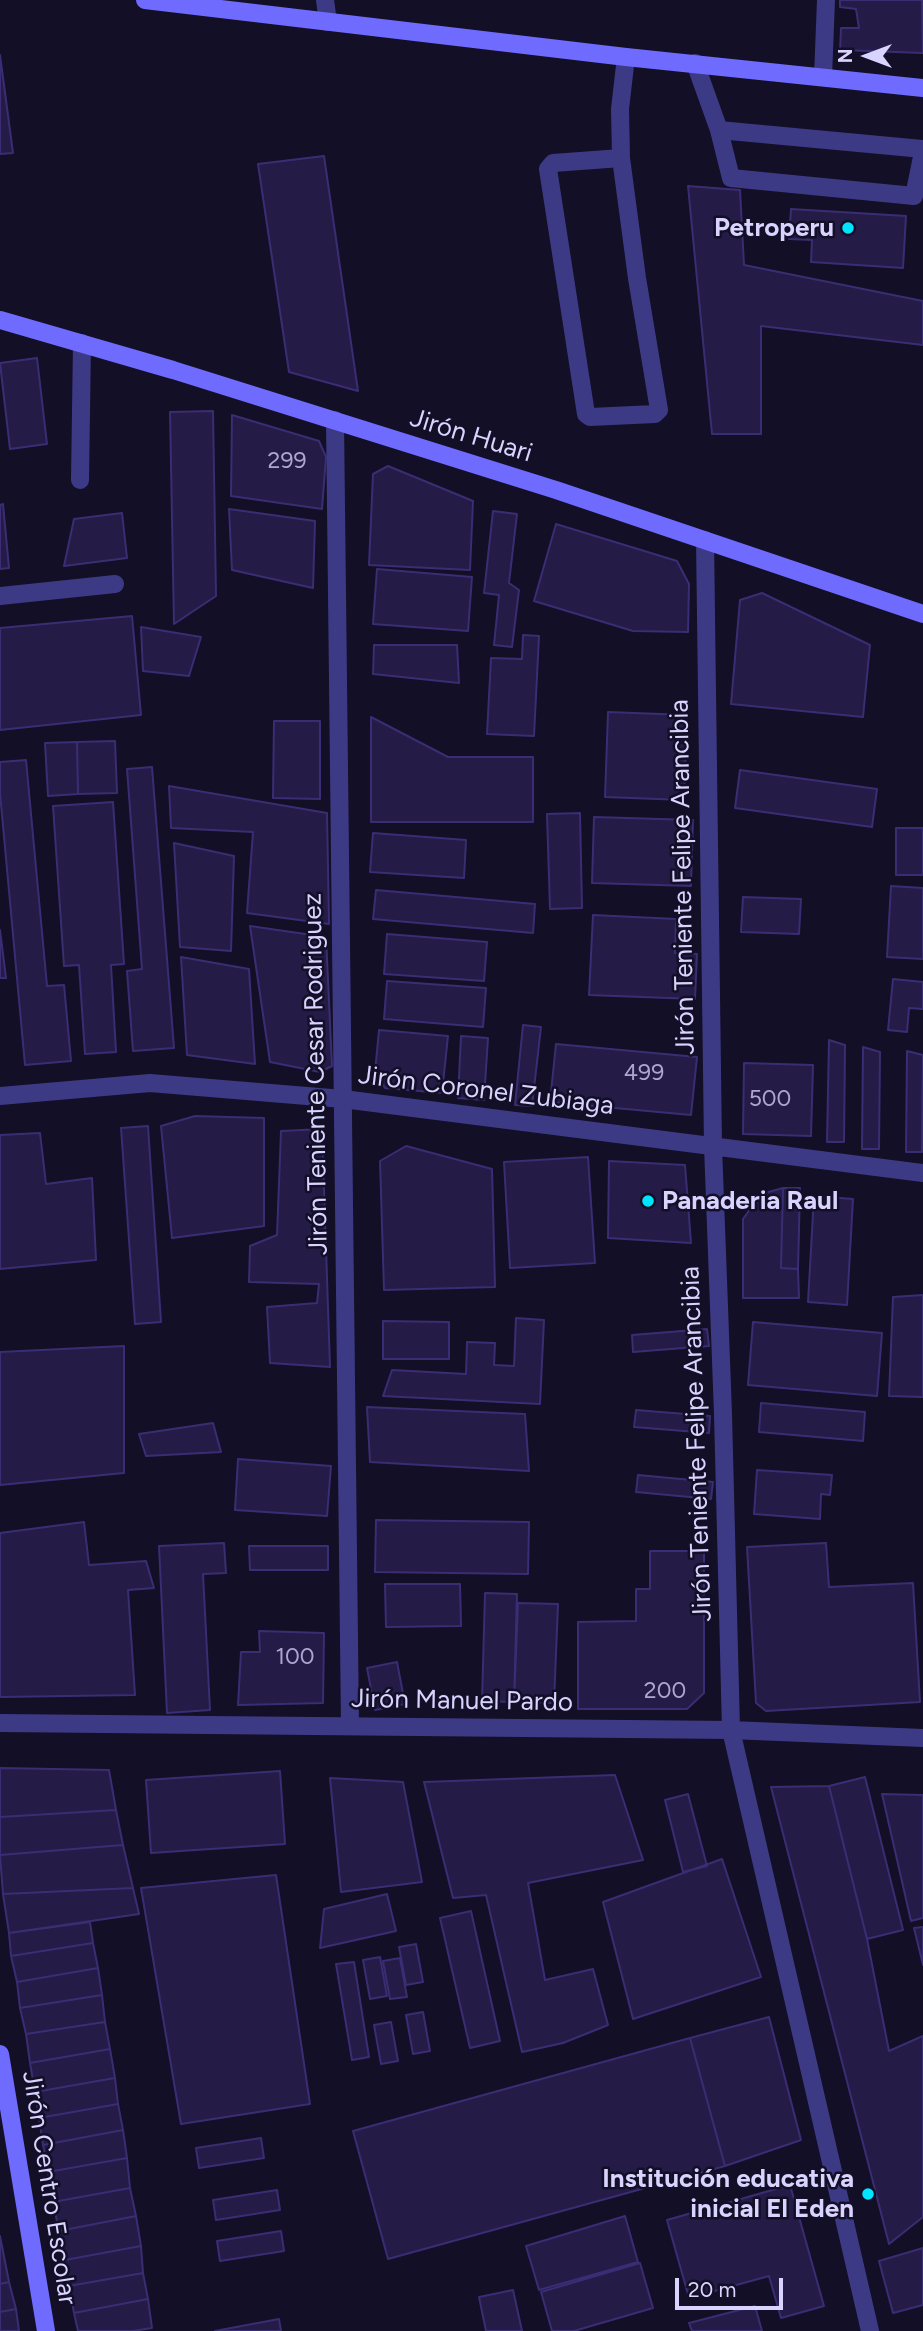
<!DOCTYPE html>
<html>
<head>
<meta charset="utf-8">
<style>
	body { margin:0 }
	#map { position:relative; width:923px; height:2331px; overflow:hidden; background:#130f26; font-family:Figtree,sans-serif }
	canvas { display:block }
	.north { position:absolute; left:832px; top:21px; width:70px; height:70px; -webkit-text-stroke:5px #130f26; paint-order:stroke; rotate:270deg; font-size:19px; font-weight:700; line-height:28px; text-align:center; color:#d9d4ff }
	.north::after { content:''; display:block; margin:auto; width:24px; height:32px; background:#d9d4ff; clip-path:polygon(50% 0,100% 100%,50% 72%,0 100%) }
	.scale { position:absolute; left:675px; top:2278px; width:108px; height:32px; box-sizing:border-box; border:4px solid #d9d4ff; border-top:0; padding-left:9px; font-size:21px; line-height:24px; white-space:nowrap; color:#d9d4ff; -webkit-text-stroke:5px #130f26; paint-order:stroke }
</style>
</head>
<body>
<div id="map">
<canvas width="923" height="2331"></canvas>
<div class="north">N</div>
<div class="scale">20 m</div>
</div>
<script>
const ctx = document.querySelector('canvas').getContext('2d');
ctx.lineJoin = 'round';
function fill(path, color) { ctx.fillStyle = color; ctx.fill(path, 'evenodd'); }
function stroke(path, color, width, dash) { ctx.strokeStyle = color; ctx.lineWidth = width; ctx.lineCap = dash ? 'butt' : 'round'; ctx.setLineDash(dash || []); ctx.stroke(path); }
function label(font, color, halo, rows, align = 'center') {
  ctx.font = font + ' Figtree,sans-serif'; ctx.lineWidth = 5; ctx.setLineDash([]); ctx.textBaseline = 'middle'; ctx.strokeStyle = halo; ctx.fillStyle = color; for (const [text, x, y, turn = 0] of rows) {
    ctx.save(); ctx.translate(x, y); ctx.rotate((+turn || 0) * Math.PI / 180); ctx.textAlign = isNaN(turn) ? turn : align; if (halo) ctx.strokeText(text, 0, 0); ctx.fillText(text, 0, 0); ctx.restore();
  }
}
const building = new Path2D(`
	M840,0H922L923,53L840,50L841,28H859L856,9L840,7Z
	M0,55L13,153L0,154Z
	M324,156L358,391L289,372L258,164Z
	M688,186L740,190L744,265L923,301V345L761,326V434H712Z
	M791,209L906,216L903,268L811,262L812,240L789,239Z
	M37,358L47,444L10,449L0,363Z
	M213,411L216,596L174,624L170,412Z
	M232,415L319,441L326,457L322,509L231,496Z
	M388,466L473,501L470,570L369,565L373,474Z
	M3,504L9,568L0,569V505Z
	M229,509L315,521L313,588L232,570Z
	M493,511L517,514L509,583L519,590L512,647L494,645L499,595L484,593Z
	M122,513L127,558L64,566L74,519Z
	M556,524L677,561L689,584L688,632L633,631L534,601Z
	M377,569L472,577L468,631L373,624Z
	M762,593L870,645L863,717L731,704L740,600Z
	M132,616L141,715L0,730V628Z
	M141,627L201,637L189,676L143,671Z
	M523,635L539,636L534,736L487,734L491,658L522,659Z
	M374,645H457L459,683L373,674Z
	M608,712L687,715L684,800L605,797Z
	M371,717L448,757H533V822H371Z
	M274,721H320V799L273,798Z
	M115,741L117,793L78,794L77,742Z
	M77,742L78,794L48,796L45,743Z
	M26,760L47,986L64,985L71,1061L25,1065L0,793V762Z
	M152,767L174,1048L133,1051L127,971L142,969L127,769Z
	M740,770L877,789L872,827L735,808Z
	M169,786L327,813L329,924L247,913L253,832L171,828Z
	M113,802L124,964L111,965L116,1052L85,1054L79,965L64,966L53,806Z
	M580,813L582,908L550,909L547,814Z
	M594,817L693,820L691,886L592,883Z
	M896,828H923V875H896Z
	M373,833L466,840L464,878L370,872Z
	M174,843L234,856L231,951L180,947Z
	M891,886L923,888V959L887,957Z
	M376,890L535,904L533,933L373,919Z
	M743,897L801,899L799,934L741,932Z
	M593,915L676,919L675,953L697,954L695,999L589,995Z
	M250,926L326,937L332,1066L320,1072L270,1062Z
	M0,930L6,978H0Z
	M387,934L487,942L484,981L384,974Z
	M181,957L249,969L255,1064L187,1055Z
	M893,979L923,982V1009L909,1008L907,1032L888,1030Z
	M387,981L486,988L483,1027L384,1019Z
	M523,1025L541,1027L532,1106L515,1105Z
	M379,1030L448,1036L442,1093L385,1088L375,1072Z
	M461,1036L488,1038L484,1100L458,1098Z
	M829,1040L845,1045L844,1142H827Z
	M556,1044L697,1057L691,1115L550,1102Z
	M863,1047L880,1052L879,1149H862Z
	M907,1051L923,1055L922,1152H906Z
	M744,1063L813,1065L811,1136L743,1134Z
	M195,1116L264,1118V1226L172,1238L161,1126Z
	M148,1126L161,1322L135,1324L121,1128Z
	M322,1129L330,1367L270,1363L267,1307L317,1303L319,1284L249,1282L250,1246L277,1235L281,1131Z
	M40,1133L46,1184L92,1178L96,1260L0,1269V1135Z
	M406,1146L492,1169L495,1287L384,1290L380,1161Z
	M588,1157L595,1263L510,1268L504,1162Z
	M609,1161L685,1165L691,1243L608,1238Z
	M783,1188L781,1268L798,1269L799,1298H743V1219L761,1194Z
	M783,1188H800L798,1269L781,1268Z
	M814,1196L853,1199L847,1305L808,1302Z
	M923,1295V1397L889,1396L893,1297Z
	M516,1318L544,1320L540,1404L383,1396L392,1370L466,1374L467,1342L495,1343L494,1365L514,1366Z
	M383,1321L449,1322V1359H383Z
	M753,1322L882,1333L877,1396L748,1385Z
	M707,1329L709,1346L633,1352L632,1335Z
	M124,1346V1473L0,1485V1352Z
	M761,1403L865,1412L863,1441L759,1432Z
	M367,1407L525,1414L529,1471L370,1462Z
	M636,1410L710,1416L709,1433L634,1427Z
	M213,1423L221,1452L146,1456L139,1434Z
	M238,1459L331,1466L327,1516L235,1510Z
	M757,1470L832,1475L830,1495L821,1494L820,1519L754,1514Z
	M638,1475L713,1482L711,1499L636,1492Z
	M376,1520L529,1522L528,1574L375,1572Z
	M84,1522L89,1565L146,1561L154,1588L128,1590L135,1695L0,1697V1533Z
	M224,1543L226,1573L203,1574L210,1710L167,1713L159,1546Z
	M826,1543L829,1587L913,1583L920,1702L766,1711L756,1703L747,1547Z
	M249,1546H328V1570H250Z
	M650,1551H704V1693L687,1709H578V1622L636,1621V1589H650Z
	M385,1584H460L461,1626L386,1627Z
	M485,1593L517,1594L514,1702L482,1701Z
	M518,1603L558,1604L554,1703L514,1702Z
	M259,1631L324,1633L323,1703L238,1705L241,1652H260Z
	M397,1662L405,1704L375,1710L367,1668Z
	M0,1768L109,1770L116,1810L0,1817Z
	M280,1771L285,1844L151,1853L146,1780Z
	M615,1775L643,1860L528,1883L545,1980L593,1969L608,2025L563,2043L522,2052L486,1895L453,1898L424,1782Z
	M865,1777L903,1930L867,1939L829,1786Z
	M330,1778L403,1782L422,1882L341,1892Z
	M829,1786L867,1939L889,2051L923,2036V2217L889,2244L771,1787Z
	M688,1794L707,1866L683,1872L665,1800Z
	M882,1794L923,1795V1918L911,1921Z
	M116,1810L123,1845L0,1855V1817Z
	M123,1845L133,1888L3,1894L0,1855Z
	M722,1859L761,1977L633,2019L603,1902Z
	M276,1875L310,2104L181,2124L141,1888Z
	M133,1888L139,1914L9,1933L3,1894Z
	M387,1894L396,1931L320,1948L324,1909Z
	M471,1911L500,2041L470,2048L440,1918Z
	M90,1922L93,1943L11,1956L9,1933Z
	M923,1927V1965L914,1928Z
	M93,1943L98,1968L17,1982L11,1956Z
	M416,1944L423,1982L406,1985L399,1947Z
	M380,1957L387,1996L370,1999L363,1960Z
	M400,1958L407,1997L390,1999L383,1961Z
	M354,1962L369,2057L352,2060L336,1964Z
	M98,1968L102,1995L20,2008L17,1982Z
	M102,1995L105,2022L26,2034L20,2008Z
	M423,2012L430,2051L413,2054L406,2015Z
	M769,2017L801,2140L725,2166L690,2038Z
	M105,2022L110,2049L30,2063L26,2034Z
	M391,2022L398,2061L381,2064L374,2025Z
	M690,2038L725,2166L388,2259L353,2131Z
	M110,2049L115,2078L35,2092L30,2063Z
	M115,2078L118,2104L39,2118L35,2092Z
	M118,2104L123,2130L43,2145L39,2118Z
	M123,2130L127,2158L48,2172L43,2145Z
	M261,2138L264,2158L199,2168L196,2148Z
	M127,2158L130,2188L53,2202L48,2172Z
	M790,2185L824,2306L781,2318L769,2276L689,2298L667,2220Z
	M130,2188L136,2216L59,2231L53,2202Z
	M277,2190L280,2210L216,2220L213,2200Z
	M136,2216L141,2246L65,2260L59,2231Z
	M625,2216L638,2262L539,2290L526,2246Z
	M281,2231L284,2251L220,2261L217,2241Z
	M0,2236L9,2282L0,2284Z
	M141,2246L143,2273L69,2286L65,2260Z
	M923,2248V2305L893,2313L879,2261Z
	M640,2263L653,2308L574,2331H552L541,2292Z
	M143,2273L148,2299L74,2313L69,2286Z
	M9,2282L16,2309L0,2312V2284Z
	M513,2290L522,2331H486L479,2297Z
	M148,2299L152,2328L133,2331H78L74,2313Z
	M755,2306L762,2331H692L689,2323Z
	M16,2309L19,2331H0V2312Z
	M279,2319L281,2331H215Z`);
const lane = new Path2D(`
	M695,63L719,130L731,178L914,196L923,152
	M823,77L826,0
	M719,130L923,149
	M621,158L553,163L548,169L586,414L590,417L655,414L659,410L637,278L621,158L620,109L626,57
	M80,480L82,343`);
const street = new Path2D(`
	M325,0L328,22
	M335,420L350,1726
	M705,540L713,1146L723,1414L731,1730L870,2331
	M0,596L115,584
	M0,1096L150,1083L343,1099L923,1173
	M0,1723L731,1730L923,1738`);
const secondary = new Path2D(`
	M145,0L626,57L923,88
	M0,320L173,370L556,490L923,614
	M0,2054L46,2331`);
const markers = [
	[848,228,7,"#00e5ff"],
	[648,1201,7,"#00e5ff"],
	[868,2194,7,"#00e5ff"]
];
const numberNames = [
	["299",287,461],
	["499",644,1073],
	["500",770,1099],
	["100",295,1657],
	["200",665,1691]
];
const poiNames = [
	["Petroperu",834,228],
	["Panaderia Raul",662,1201,"left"],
	["Institución educativa",854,2179],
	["inicial El Eden",854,2209]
];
const streetNames = [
	["Jirón Huari",471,436,17],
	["Jirón Teniente Felipe Arancibia",683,877,-91],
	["Jirón Teniente Cesar Rodriguez",316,1074,-91],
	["Jirón Coronel Zubiaga",486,1091,7],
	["Jirón Teniente Felipe Arancibia",697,1444,-92],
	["Jirón Manuel Pardo",462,1701,1],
	["Jirón Centro Escolar",49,2188,81]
];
fill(building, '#241b47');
stroke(building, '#3b2d73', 2);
stroke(lane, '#3d3a85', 18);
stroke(street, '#3d3a85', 18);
stroke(secondary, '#6f6bff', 18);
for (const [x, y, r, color] of markers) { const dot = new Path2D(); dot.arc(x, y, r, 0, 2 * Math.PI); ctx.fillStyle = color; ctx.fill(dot); stroke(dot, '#130f26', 2.5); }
label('23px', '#aca6d1', null, numberNames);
label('bold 26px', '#d9d4ff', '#130f26', poiNames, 'right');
label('26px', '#d9d4ff', '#130f26', streetNames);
</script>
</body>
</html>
